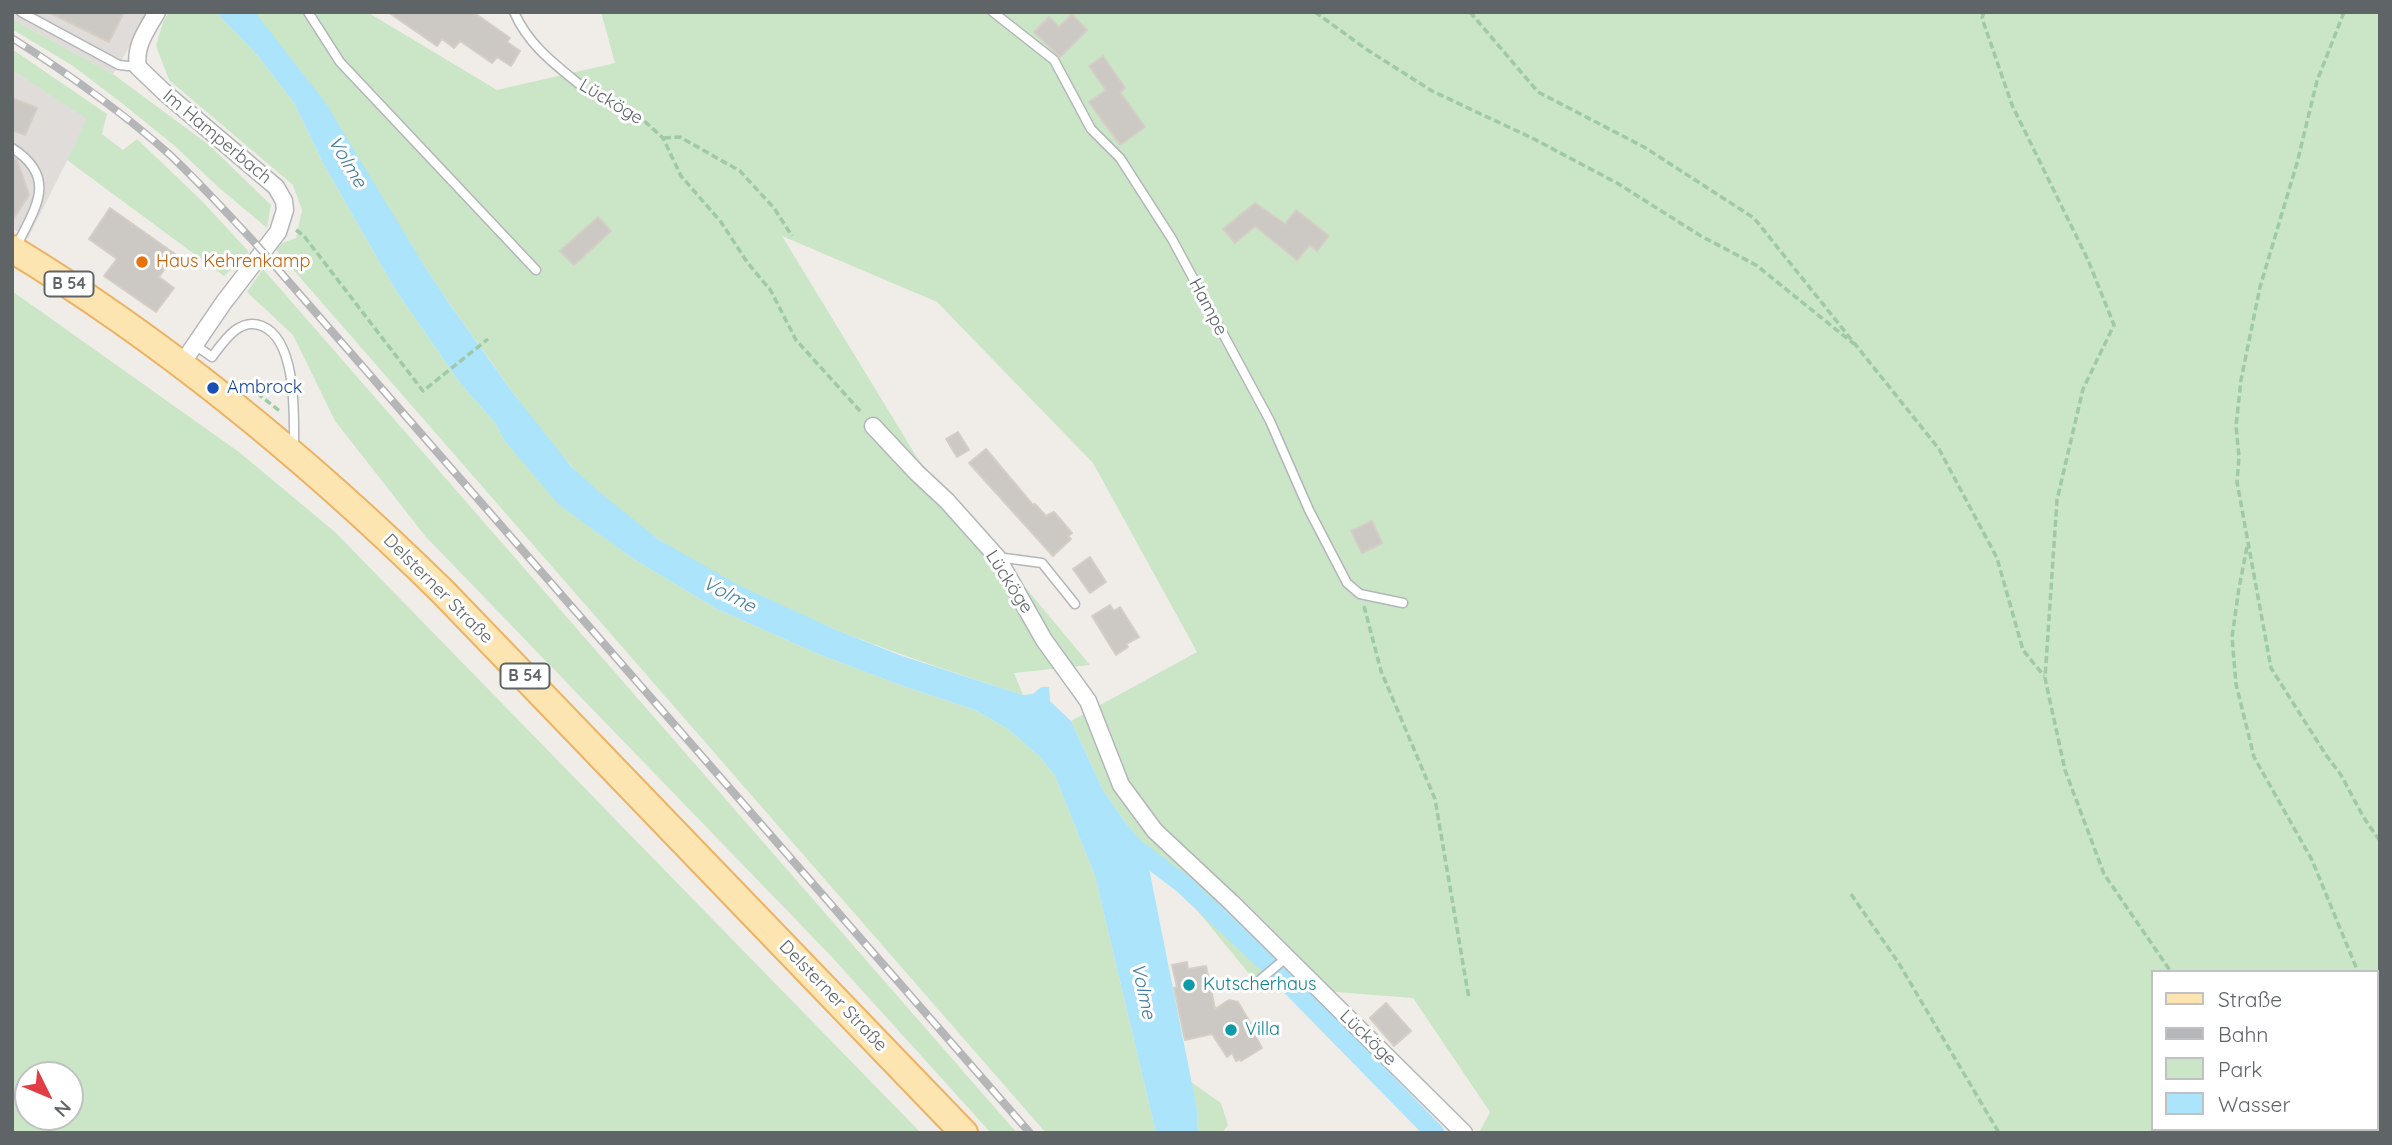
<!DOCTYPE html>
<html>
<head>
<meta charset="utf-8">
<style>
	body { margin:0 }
	#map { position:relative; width:2392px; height:1145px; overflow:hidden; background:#f0ede8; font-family:Quicksand,sans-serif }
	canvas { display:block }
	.frame { position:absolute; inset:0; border:14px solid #5f6467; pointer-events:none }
	.legend { position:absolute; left:2151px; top:970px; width:228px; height:161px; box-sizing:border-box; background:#fff; border:2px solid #bfc1c2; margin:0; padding:9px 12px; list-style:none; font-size:21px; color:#5f6467 }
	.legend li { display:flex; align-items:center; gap:14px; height:35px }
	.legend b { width:35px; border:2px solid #bfc1c2 }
	.north { position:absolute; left:14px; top:1061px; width:70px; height:70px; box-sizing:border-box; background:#fff; border:2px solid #bfc1c2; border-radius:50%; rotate:133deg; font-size:19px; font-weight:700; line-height:28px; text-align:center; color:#5f6467 }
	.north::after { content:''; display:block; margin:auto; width:24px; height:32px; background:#e23c45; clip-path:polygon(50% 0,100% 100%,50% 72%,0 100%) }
</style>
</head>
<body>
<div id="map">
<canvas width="2392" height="1145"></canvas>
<div class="frame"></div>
<ul class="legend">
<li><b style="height:9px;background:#fce5b1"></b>Straße</li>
<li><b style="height:9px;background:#b5b6b7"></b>Bahn</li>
<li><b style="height:19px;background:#cae6c6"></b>Park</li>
<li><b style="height:19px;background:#ace4fb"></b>Wasser</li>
</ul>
<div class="north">N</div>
</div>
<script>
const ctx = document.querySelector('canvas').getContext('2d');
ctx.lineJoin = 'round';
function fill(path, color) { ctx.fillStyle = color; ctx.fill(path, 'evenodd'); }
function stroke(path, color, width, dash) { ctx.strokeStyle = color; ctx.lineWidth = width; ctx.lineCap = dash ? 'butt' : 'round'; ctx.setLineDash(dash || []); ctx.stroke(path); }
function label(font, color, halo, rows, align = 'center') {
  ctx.font = font + ' Quicksand,sans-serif'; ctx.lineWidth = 6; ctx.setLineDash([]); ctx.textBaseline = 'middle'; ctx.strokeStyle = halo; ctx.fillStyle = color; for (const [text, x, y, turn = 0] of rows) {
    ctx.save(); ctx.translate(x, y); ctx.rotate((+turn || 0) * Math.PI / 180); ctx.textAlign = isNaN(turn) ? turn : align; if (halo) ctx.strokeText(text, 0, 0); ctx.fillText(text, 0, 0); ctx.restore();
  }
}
const industrial = new Path2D(`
	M12,12H150L113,74L12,19Z
	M12,70L88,119L28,238L12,228Z`);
const green = new Path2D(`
	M169,12H216L258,56L294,103L323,163L395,289L460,383L496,424L504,440L559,504L632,558L717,609L818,654L900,685L975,710L1008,729L1041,758L1055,776L1095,876L1156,1133H1046L276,250L282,243L296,238L302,210L293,185L169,80L156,46L163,22Z
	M246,12H367L497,90L615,63L601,12H2380V1133H1479L1490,1112L1413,998L1259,986L1125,822L1103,790L1071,721L1197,652L1093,463L937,302L782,236L918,459L1090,665L1014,673L1023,695C879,648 712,595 597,491C555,453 522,406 490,360C461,320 432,280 407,238ZM2152,972H2376V1129H2152Z
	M12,19L113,74L209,145L271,205L267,228L217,186L176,147L123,104L73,66L12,29Z
	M12,49L107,114L102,134L123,150L137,139L201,200L249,252L224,276L67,160L87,119L12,70Z
	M263,269L1017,1133H991L830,955L426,537L335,421L293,335L247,292Z
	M12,291L239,452L335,532L921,1133H12ZM28,1075H70V1117H28Z
	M1191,1082L1221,1103L1228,1125L1222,1133H1198L1197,1109Z`);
const water = new Path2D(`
	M216,12H255L258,16L325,102L425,267L451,306L513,393L570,465L598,491L658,539L738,585L834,629L902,656L1023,695L1033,694L1041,687H1049L1050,701L1071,721L1103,790L1125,822L1154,856L1148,863L1197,1109L1198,1133H1156L1095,876L1055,776L1041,758L1008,729L975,710L900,685L818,654L717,609L632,558L558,504L504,440L496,424L460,383L395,289L323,163L294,103L258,56Z`);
const canal = new Path2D(`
	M1130,844L1184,885L1285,980L1435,1133`);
const building = new Path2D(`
	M48,12H124L109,42Z
	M388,12H473L510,38L507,42L520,51L511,66L497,57L492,63L460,41L454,48L442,39L437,46Z
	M1072,14L1087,30L1060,57L1034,32L1049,17L1059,27Z
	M1103,56L1125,88L1120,92L1145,127L1120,145L1089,102L1106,90L1089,66Z
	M12,98L37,108L25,135L12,130Z
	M12,157L17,160L29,195L12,221Z
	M1255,203L1285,224L1296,210L1329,236L1317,251L1310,245L1297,260L1255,226L1235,243L1223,229Z
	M110,208L175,254L159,277L174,288L156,312L104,276L117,259L89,239Z
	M598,217L611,231L574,265L560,251Z
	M958,432L969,450L957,457L946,439Z
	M986,449L1033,505L1035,504L1046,516L1054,512L1072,533L1068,536L1071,539L1053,556L969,463Z
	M1372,521L1382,543L1362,553L1351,531Z
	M1090,557L1106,582L1090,593L1073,569Z
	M1110,605L1114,611L1120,607L1139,637L1126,644L1128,647L1116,655L1092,616Z
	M1187,962L1188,969L1206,966L1215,1009L1229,1000L1238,1002L1258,1036L1256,1037L1262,1048L1241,1061L1240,1059L1236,1061L1232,1053L1227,1057L1212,1034L1185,1040L1174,988L1177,987L1172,965Z
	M1386,1003L1411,1031L1394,1046L1370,1018Z`);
const path = new Path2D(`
	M1315,12L1366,49L1432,91L1534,139L1617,183L1701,236L1756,265L1854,344
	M1470,12L1538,92L1644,147L1754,218L1939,449L1997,558L2023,650L2044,676
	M1984,12L1982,18L2012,105L2088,260L2114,325L2083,389L2057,500L2045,678L2065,770L2104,874L2171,972
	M2344,12L2317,81L2297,163L2260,287L2241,380L2236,426L2239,457L2237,482L2271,668L2326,755L2341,775L2364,818L2380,841
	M590,90L641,118L663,138L681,176L721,222L747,262L771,291L796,340L862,413
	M664,138L680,137L740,171L774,208L792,236
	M296,230L304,236L423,391L488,339
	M257,393L281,412
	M2247,547L2239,588L2232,637L2236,684L2254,757L2312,860L2358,972
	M1364,606L1381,671L1435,799L1469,999
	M1851,894L1898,962L1999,1133
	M2376,1014L2380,1021
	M2242,1129L2244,1133`);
const service = new Path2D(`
	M21,12L119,65L138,67
	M308,12L340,62L536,270
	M514,12C528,44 553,63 579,84
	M993,12L1054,60L1091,129L1120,158L1172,239L1270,421L1309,510L1347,583L1360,594L1403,603
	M12,148C59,178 35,208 16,247
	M195,345L212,357C224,341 239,317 262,326C297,340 294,415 294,446
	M997,557L1042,563L1075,604
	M1261,979L1286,958`);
const minor = new Path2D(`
	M157,12C147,30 134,46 138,67L164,92L276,187L284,201L285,210L278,232L224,302L181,365
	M873,426L917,473L947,501L997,557L1044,640L1088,701L1121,785L1155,831L1232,903L1464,1133`);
const primary = new Path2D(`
	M12,249C170,345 312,463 444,593L964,1133`);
const rail = new Path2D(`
	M12,38C67,73 120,110 169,154C199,182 227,213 255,243L1030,1133`);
const markers = [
	[142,262,7,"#e8710a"],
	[213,388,7,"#1a4fb4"],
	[1189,985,7,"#0f9aa8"],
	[1231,1030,7,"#0f9aa8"]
];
const shields = [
	[69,284,49],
	[525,676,49]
];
const shieldNames = [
	["B 54",69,284],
	["B 54",525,676]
];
const streetNames = [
	["Lücköge",611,102,31],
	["Im Hamperbach",217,137,40],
	["Hampe",1208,307,62],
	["Lücköge",1009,582,57],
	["Delsterner Straße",438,589,45],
	["Delsterner Straße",833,996,46],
	["Lücköge",1368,1038,44]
];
const foodNames = [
	["Haus Kehrenkamp",156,262]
];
const transitNames = [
	["Ambrock",227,388]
];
const cultureNames = [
	["Kutscherhaus",1203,985],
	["Villa",1245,1030]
];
const waterNames = [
	["Volme",347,162,59],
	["Volme",729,595,27],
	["Volme",1143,991,78]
];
fill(industrial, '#dfdcda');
fill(green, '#cae6c6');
fill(water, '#ace4fb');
stroke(canal, '#ace4fb', 19);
fill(building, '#ccc8c4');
stroke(building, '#d5cec6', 2);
stroke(service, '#b3b6b9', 11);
stroke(minor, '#b3b6b9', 19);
stroke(primary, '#ecb365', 30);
stroke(path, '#a0c9a6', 3.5, [7, 3.5]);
stroke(service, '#fff', 8);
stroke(minor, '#fff', 16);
stroke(primary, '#fce5b1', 26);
stroke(rail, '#b5b6b7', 8);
stroke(rail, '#fff', 5, [16]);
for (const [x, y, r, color] of markers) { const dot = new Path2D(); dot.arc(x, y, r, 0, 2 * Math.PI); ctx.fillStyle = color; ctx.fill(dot); stroke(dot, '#fff', 2.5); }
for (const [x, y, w] of shields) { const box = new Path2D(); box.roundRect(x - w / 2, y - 12.5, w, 25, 5); ctx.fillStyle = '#fff'; ctx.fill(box); stroke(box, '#5f6467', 2); }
label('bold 16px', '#5f6467', null, shieldNames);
label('18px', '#5f6467', '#fff', streetNames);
label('18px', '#c56008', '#fff', foodNames, 'left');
label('18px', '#164399', '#fff', transitNames, 'left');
label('18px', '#0d838f', '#fff', cultureNames, 'left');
label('italic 19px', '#427b9c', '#fff', waterNames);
</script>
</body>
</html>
